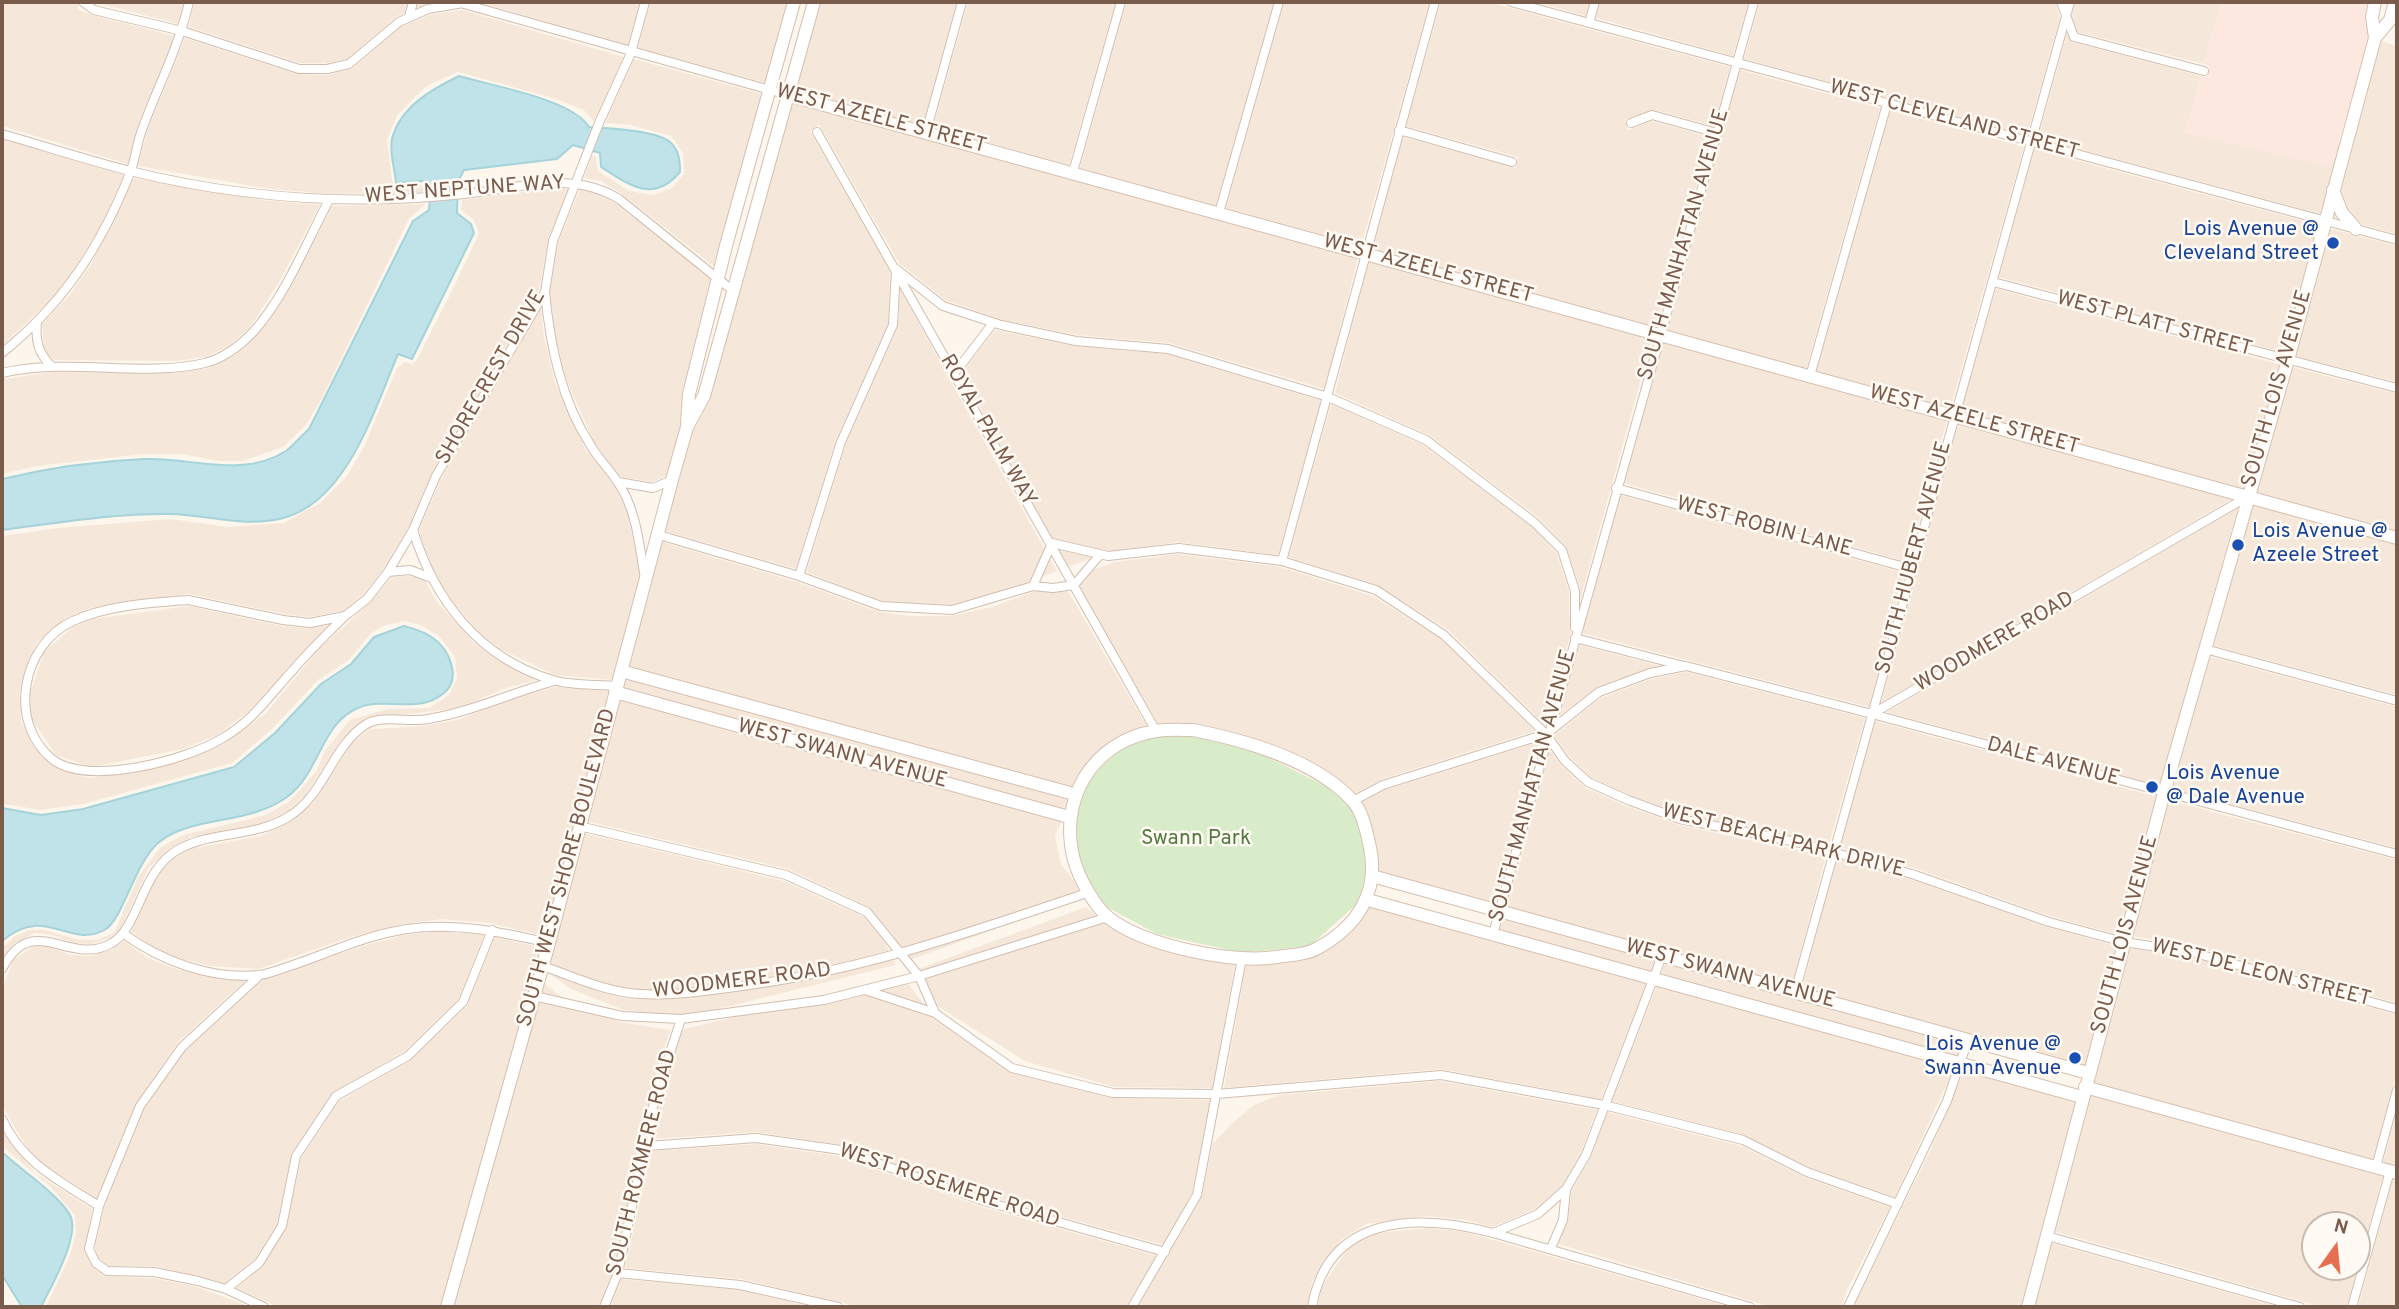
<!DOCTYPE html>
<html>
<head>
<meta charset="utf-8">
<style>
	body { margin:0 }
	#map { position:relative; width:2399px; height:1309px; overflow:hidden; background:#fdf6ec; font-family:Overpass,sans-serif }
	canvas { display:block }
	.frame { position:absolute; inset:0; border:4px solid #7a5c4d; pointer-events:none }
	.north { position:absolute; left:2301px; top:1211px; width:70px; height:70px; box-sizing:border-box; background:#fffaf3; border:2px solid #cabbb1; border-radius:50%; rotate:15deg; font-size:19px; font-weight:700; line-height:28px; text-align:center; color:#7a5c4d }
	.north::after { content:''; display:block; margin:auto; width:24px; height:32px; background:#e76f51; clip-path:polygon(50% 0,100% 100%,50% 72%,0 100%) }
</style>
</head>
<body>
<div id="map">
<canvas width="2399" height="1309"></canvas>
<div class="frame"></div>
<div class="north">N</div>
</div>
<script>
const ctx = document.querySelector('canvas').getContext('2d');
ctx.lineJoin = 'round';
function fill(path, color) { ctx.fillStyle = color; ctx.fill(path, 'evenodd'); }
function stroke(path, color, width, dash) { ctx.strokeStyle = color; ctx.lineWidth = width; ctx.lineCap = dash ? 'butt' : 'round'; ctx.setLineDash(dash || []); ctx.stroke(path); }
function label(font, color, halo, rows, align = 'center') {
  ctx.font = font + ' Overpass,sans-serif'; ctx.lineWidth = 5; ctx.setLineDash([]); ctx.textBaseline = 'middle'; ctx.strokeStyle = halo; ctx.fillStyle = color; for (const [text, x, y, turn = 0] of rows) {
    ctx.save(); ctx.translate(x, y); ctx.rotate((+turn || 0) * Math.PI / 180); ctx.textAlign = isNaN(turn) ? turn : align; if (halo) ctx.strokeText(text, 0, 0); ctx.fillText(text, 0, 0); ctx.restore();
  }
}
const residential = new Path2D(`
	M2,2H78V9L92,15L175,36L137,127L128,164L2,126Z
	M93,2H184L179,24Z
	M194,2H439L397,16L347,59L327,63H300L189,27Z
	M485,2H640L628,45L482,3Z
	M650,2H788L766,83L638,48Z
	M819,2H957L923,125L794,91Z
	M968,2H1116L1069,165L933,127Z
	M1126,2H1274L1216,206L1080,168Z
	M1284,2H1430L1361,246L1226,208Z
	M1441,2H1488L1730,67L1714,126L1654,110L1625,119L1628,130L1652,121L1710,137L1656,327L1371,249L1403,137L1516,168L1518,157L1406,126Z
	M1534,2H1590L1586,16Z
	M1600,2H1749L1733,56L1596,18Z
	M1760,2H2055L2060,18L2027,135L1744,59Z
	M2075,2H2221L2204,64L2077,32L2071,16Z
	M462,10L624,57L594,122L584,110L556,99L458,72L428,85L413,99L397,116L387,140L393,186L421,185L426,192L326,194L264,188L138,166L147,131L185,38L297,74L327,75L352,69L401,27L429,15Z
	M2067,34L2072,42L2201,76L2185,133L2341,143L2321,214L2038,138Z
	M2381,41L2397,46V234L2331,216Z
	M634,59L762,94L716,268L622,194L601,181L584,178L592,156L596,157L598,171L629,191L653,195L672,188L684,174L683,153L671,136L630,125L605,123Z
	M1740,70L1880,108L1806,369L1666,330Z
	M791,102L1358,257L1325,389L1169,343L1077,335L1002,320L945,300L899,263L819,124L810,131L890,269L888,324L836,440L796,569L665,531L691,433Z
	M1890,110L2024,147L1950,409L1816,372Z
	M2,139L124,175L101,226L62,289L2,346Z
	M2034,149L2318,225L2285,353L1999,277Z
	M134,178L262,200L320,205L279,282L251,326L229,346L206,357L177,361L54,360L44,351L42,324L69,296L91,264Z
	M544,189H569L548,240L539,290L432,473L409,526L385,567L364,594L343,611L310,617L284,614L189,594L90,608L68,617L36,644L20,691L21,721L34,747L49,764L67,773L91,778L185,760L222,745L266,713L319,649L370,603L391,578L400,576L418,577L426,582L437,602L472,641L495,659L537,680L503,689L460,708L365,719L343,738L305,795L287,812L259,825L191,837L167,850L148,869L120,930L110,938L91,944L72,943L53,935L35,933L15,943L2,958V948L15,936L29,930H45L79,940H96L114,933L138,877L161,847L183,835L266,815L290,801L317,771L324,752L350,720L388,709L429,708L449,695L457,678L455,657L439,636L423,626L405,621L386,625L371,633L349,660L318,680L272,729L232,763L83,804L41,810L4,804L2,803V536L58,528L171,519L228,527L284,523L320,503L347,476L364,447L397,368L405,362L412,364L416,361L453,289L479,233L474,220L461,210L462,200Z
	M580,189L597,192L616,204L713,280L682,426L668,475L652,482L621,477L594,442L565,377L554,332L550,292L558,243Z
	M425,204L409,219L322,398L306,425L283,447L243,461H219L182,454H144L37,466L2,474V379L53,372L176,373L209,368L235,355L259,333L288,287L331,206Z
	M2328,228L2397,246V382L2295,356Z
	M1368,260L1652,339L1580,600V588L1566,546L1539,518L1429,435L1335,393Z
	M900,288L947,375L1057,571L990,596L951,605L882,601L806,572L846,444L898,327Z
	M1996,289L2282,365L2244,490L1960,412Z
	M541,308L544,336L555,383L585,448L615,487L626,509L634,539L641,583L613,680L555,675L500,649L479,632L446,594L427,558L419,530L441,479Z
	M995,330L1075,346L1167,354L1322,401L1278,555L1178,542L1113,551L1067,567L961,374Z
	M1662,341L1947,420L1908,562L1623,483Z
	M2292,367L2397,394V532L2254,493Z
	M1331,404L1423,445L1532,527L1557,554L1569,592L1570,637L1544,724L1447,629L1377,585L1288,557Z
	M1957,423L2232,499L1881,703Z
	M1620,495L1905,573L1869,707L1582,633Z
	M2250,504L2397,544V695L2211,645Z
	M2238,508L2160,786L1887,712Z
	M662,542L797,582L879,612L911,616H951L992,607L1062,581L1147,727L1120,736L1102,749L1071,788L628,667Z
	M1178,554L1280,567L1373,596L1441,639L1535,731L1382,779L1354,794L1277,748L1254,739L1194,724L1159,725L1073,577L1115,562Z
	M188,606L282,626L309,628L328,625L287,668L259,704L217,735L183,749L91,767L56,755L31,718L30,693L44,652L73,627L93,619Z
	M1579,645L1660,666L1597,687L1557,718Z
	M2208,656L2397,707V848L2170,788Z
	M1686,672L1865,718L1829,844L1682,814L1630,795L1591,777L1569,756L1554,735L1601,698L1651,679Z
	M625,678L1068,799L1065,810L622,688Z
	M554,687L610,691L545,936L490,923L442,919L403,924L354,936L258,969L209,966L176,957L153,948L131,931L157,875L173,859L193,848L261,836L292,821L313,803L351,744L370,729L424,726L461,719L506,700Z
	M619,699L1062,821L1055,835L1061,864L1076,884L1081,898L907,961L893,935L869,907L788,869L586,821Z
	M1875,721L2157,797L2120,935L2050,916L1914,868L1839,847Z
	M1539,742L1495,904L1377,871V853L1361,803L1385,790Z
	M1548,747L1561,765L1584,787L1626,806L1679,825L1826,856L1792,985L1506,907Z
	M2167,800L2397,860V1003L2193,946L2131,936Z
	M583,833L784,881L864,917L885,943L896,965L677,1019L624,1010L571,989L547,972Z
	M1836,858L1910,879L2047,927L2117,946L2085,1066L1802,988Z
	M1370,906L1647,983L1601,1099L1441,1069L1224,1088L1246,964L1339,939L1351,933Z
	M1086,907L1105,923L1235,963L1213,1088L1114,1087L1025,1061L939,1007L913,971Z
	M1502,918L1655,960L1651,972L1499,930Z
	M442,931L484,935L459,998L405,1051L332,1093L292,1153L277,1224L255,1259L225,1283L155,1266H109L100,1259L95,1248L104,1208L144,1109L185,1051L262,980L356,948L404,935Z
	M495,937L543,948L441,1307H278L237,1288L263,1266L286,1229L301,1159L339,1101L410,1061L467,1006Z
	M124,941L148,958L173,968L207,977L246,980L178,1042L136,1103L97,1198L42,1164L28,1149L2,1106V990L13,960L35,945L49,946L70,955L91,956L113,949Z
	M2127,948L2190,957L2397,1015V1071L2373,1160L2091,1083Z
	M1665,963L1962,1044L1958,1057L1661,975Z
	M902,975L933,1017L1021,1072L1113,1098L1211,1100L1192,1193L1163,1245L985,1195L842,1145L756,1132L653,1139L659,1103L681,1030Z
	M544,984L566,1000L620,1022L670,1030L649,1101L613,1271L599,1307H452Z
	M1657,986L1954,1068L1895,1197L1809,1167L1744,1135L1611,1101Z
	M1964,1071L2076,1102L2022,1307H1853L1932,1147Z
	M1440,1081L1597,1110L1581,1153L1562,1186L1535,1209L1492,1227L1467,1220L1427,1216L1366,1224L1341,1240L1312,1282L1307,1307H1138L1202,1196L1212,1145L1231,1124L1254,1105L1279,1095Z
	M2088,1095L2383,1175L2347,1307H2322L2053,1231ZM2315,1225H2357V1267H2315Z
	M2397,1110V1167L2383,1163Z
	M1607,1112L1741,1146L1806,1178L1890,1207L1846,1292L1842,1307H1771L1558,1244L1568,1220L1571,1192L1591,1157Z
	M2,1132L35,1173L92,1209L85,1252L92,1266L104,1276L153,1278L197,1287L251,1307H46L70,1255L76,1233L75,1215L50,1186L5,1149Z
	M755,1144L839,1156L982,1207L1157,1256L1125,1307H860L741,1279L625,1268L651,1151Z
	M2393,1178L2397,1179V1307H2358Z
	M1426,1228L1465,1232L1730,1307H1318L1321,1288L1349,1247L1370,1234Z
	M2050,1243L2279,1307H2033Z
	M621,1279L739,1290L812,1307H610Z`);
const commercial = new Path2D(`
	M2221,2H2370L2369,40L2331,167L2185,133L2201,76L2207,77L2210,66L2204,64Z`);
const green = new Path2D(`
	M1174,734L1201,738L1257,752L1326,786L1356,812L1366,857L1364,883L1359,902L1310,946L1242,953L1157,934L1094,900C1088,882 1074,855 1074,837C1076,778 1117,738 1174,734Z`);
const water = new Path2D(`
	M459,76C492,86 572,99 589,127C608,128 656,130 670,142C679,150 680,161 680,172C653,204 629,185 601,167L600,153L573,145L557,159L464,170L458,181L457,213L471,224L474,233L412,359L398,354C375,408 347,502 283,518C246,528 208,515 171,514C116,513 57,523 2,530V479C48,468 97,461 144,459C192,457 242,479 286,451C294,445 301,436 309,429L413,221L429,210L431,188L422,181L396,183C395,170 389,151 392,139C400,107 432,89 459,76Z
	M404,626C414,629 424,631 433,638C449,649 462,678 444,693C418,715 387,696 358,708C321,723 320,773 287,797C247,826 191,815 158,843C135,863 123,918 106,929C70,951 46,903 2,941V808L41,815L83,809L234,767L275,733L321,684L351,664L374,637Z
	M2,1152C21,1170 58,1194 70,1215C81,1236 50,1288 41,1307H22L2,1275Z`);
const street = new Path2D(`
	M83,2L94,10L182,31L299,69H327L349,64L399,22L428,9L469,2
	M1511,2L2397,240
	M2061,2L2074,37L2204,71
	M464,4L788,95
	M409,17L413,2
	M1589,23L1595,2
	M1631,123L1652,115L1717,133
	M1399,130L1512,162
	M817,132L1156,731
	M926,132L962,2
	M2,134C44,146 87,160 130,171C239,198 352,206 464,194C517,189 571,169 619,199L732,290
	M1073,172L1121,2
	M1219,213L1279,2
	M896,269L943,306L1001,325L1076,341L1168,349L1328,397L1426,440L1535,523L1562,550L1575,591V628
	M1993,282L2397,388
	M545,292C550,345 561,400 591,446C598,458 609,469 617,481C636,508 639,542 644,573
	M37,321C35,341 38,352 51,366
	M2,353C64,303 101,246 130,173C136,158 137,141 143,127C159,84 179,46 189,2
	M2,373C69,357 141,378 205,363C224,358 241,345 254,331C286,295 306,243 329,200
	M954,374L993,323
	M1810,376L1887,104
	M618,482L653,488L672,480
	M1616,488L1912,569
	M413,530C434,600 480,659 553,680C572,686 597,684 617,686
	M659,535L799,576L881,606L952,610L1033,586L1053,588L1074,585L1099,556
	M1052,543L1108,556L1179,548L1282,561L1376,590L1444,635L1546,734L1565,761L1588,782L1628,800L1680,819L1796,842L1912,874L2049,922L2124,942L2191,952L2397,1009
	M1282,561L1435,2
	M388,572L410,570L429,577
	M799,576L841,442L893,325L896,269
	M1033,586L1052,543
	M188,600L283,620L310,623L345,616C327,634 309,651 293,670C268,697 254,720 221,739C186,760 87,787 52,759C7,722 22,644 73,621C107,605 151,603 188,600Z
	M345,616L367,599L388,572L413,530L436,476L545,292L553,241L599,123L631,53L645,2
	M1575,638L1684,666
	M2205,649L2397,701
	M1872,714L2397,854
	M1353,801L1383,785L1546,734L1599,692L1650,673L1686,666L1872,714L2247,497
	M579,826L786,875L867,912L919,976L935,1013L1012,1068L1113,1093L1217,1094L1441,1075L1604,1105L1743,1140L1807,1172L1898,1204
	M124,934C161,961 212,980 259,975C269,974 280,969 290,966C329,953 366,935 407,929C456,922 501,932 549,943
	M1493,934L1754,2
	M543,966C574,977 606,992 640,994C671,996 704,991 735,987C863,971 970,932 1090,892
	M2,969C33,909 69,968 112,943C136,930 141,879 169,856C202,829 251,840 288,817C324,796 331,748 365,725C382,714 409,723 428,719C471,712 511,693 554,681
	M260,975L182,1047L140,1106L99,1206L89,1249L96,1263L107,1271L154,1272L198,1281L226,1289L264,1307
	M865,990L935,1013
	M1795,992L2070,2
	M534,996L622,1016L681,1019L824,1000L919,976L1108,917
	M2,1119C22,1163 60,1181 99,1206
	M647,1146L756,1138L841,1150L984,1201L1165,1252
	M2376,1167L2397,1090
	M1493,1233L1538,1214L1566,1189
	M2047,1236L2300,1307
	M1551,1248L1563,1220L1566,1189L1586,1155L1662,956
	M618,1273L740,1285L838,1307
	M226,1289L259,1263L282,1226L296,1156L336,1096L408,1056L463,1002L492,930
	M604,1307L618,1273L654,1102L681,1019
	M1132,1307L1197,1195L1242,958
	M1312,1307C1328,1214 1418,1213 1493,1233L1750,1307
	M1848,1307L1947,1101L1968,1040
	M2352,1307L2390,1171`);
const secondary = new Path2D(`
	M2375,38L2390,20L2395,2
	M788,95L2397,538
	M2333,190L2342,213L2356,229
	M687,423L689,394L727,242L794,2
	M621,671L1074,794
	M615,692L1069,817
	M1193,730C1244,740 1314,760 1351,799C1362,810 1366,829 1369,843C1381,892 1357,928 1314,950C1304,955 1288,955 1277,957C1233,964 1145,946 1109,918C1094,906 1079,878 1074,860C1058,800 1092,741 1156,731C1168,729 1181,730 1193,730Z
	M1372,876L2088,1073
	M1368,900L2082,1097
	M2085,1087L2397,1173
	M447,1307L549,943L672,480L687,427L704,396L814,2
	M2028,1307L2164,793L2288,360L2375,38L2372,17L2375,2`);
const markers = [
	[2333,243,7,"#1a4fb4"],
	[2238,545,7,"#1a4fb4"],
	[2152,787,7,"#1a4fb4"],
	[2075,1058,7,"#1a4fb4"]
];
const streetNames = [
	["WEST AZEELE STREET",881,120,15],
	["WEST CLEVELAND STREET",1954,121,15],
	["WEST NEPTUNE WAY",465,191,-4],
	["SOUTH MANHATTAN AVENUE",1685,245,-74],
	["WEST AZEELE STREET",1428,270,15],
	["WEST PLATT STREET",2154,325,15],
	["SHORECREST DRIVE",492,378,-60],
	["SOUTH LOIS AVENUE",2278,389,-74],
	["WEST AZEELE STREET",1974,421,15],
	["ROYAL PALM WAY",987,431,60],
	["WEST ROBIN LANE",1764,528,15],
	["SOUTH HUBERT AVENUE",1915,558,-75],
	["WOODMERE ROAD",1995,643,-30],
	["WEST SWANN AVENUE",842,755,15],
	["DALE AVENUE",2053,763,15],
	["SOUTH MANHATTAN AVENUE",1534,786,-75],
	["WEST BEACH PARK DRIVE",1783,842,14],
	["SOUTH WEST SHORE BOULEVARD",568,868,-75],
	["SOUTH LOIS AVENUE",2126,935,-75],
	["WEST DE LEON STREET",2261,974,14],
	["WEST SWANN AVENUE",1730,975,15],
	["WOODMERE ROAD",742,982,-7],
	["SOUTH ROXMERE ROAD",643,1163,-76],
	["WEST ROSEMERE ROAD",949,1187,18]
];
const transitNames = [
	["Lois Avenue @",2319,231],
	["Cleveland Street",2319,255],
	["Lois Avenue @",2252,533,"left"],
	["Azeele Street",2252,557,"left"],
	["Lois Avenue",2166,775,"left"],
	["@ Dale Avenue",2166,799,"left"],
	["Lois Avenue @",2061,1046],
	["Swann Avenue",2061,1070]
];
const parkNames = [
	["Swann Park",1196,840]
];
fill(residential, '#f5e8da');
fill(commercial, '#fde8e0');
fill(green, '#d8ecc9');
fill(water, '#bfe3e8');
stroke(water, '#a5d3da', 2);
stroke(street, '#d1beb0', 10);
stroke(secondary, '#d6c0b0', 14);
stroke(street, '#fff', 8);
stroke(secondary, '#fff', 12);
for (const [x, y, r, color] of markers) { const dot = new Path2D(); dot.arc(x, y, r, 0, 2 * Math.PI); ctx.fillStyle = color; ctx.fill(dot); stroke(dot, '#fffaf3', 2.5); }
label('21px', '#7a5c4d', '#fffaf3', streetNames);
label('21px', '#164399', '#fffaf3', transitNames, 'right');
label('21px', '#537a41', '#fffaf3', parkNames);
</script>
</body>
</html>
